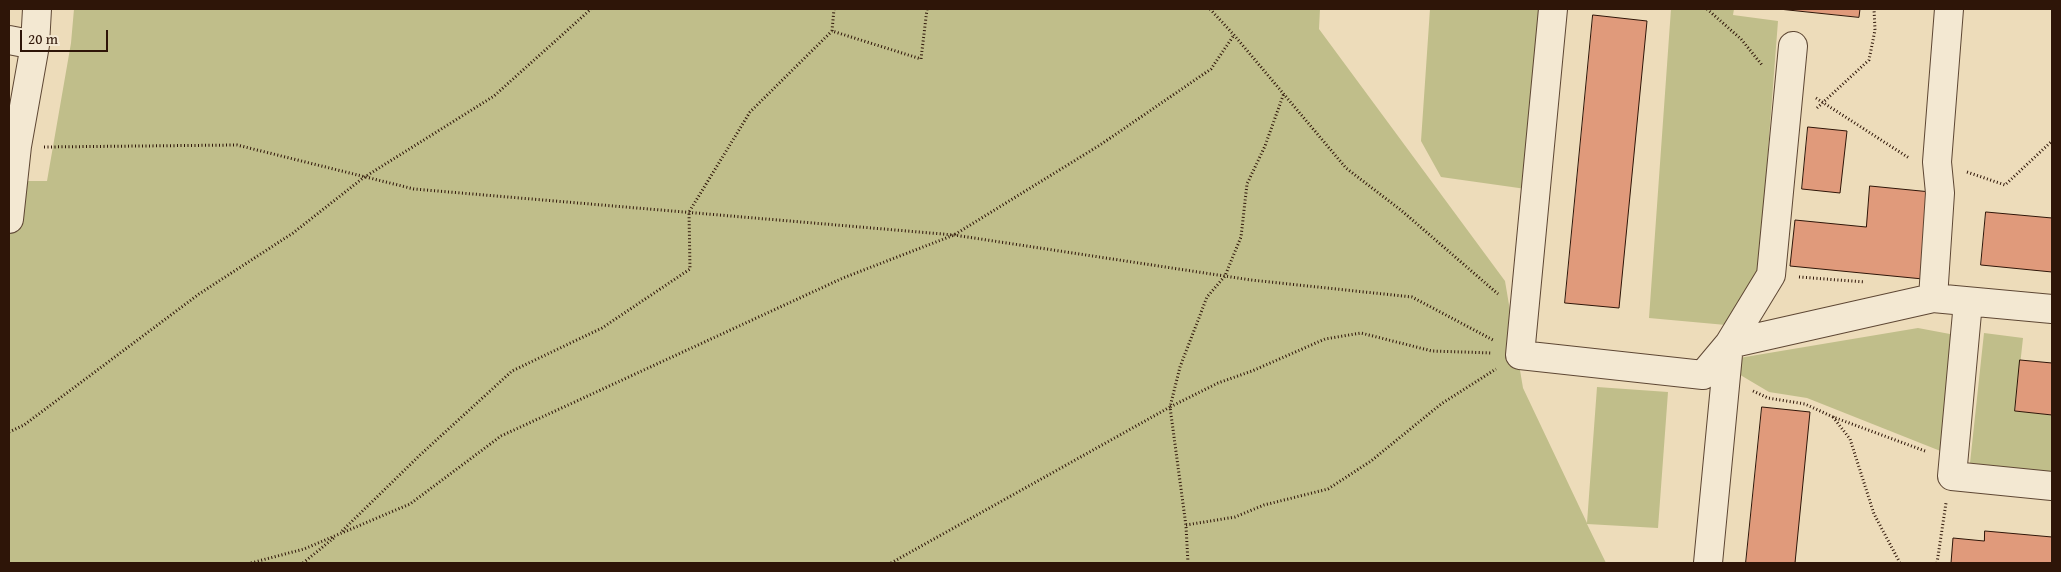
<!DOCTYPE html>
<html>
<head>
<meta charset="utf-8">
<style>
	body { margin:0 }
	#map { position:relative; width:2061px; height:572px; overflow:hidden; background:#eddcba; font-family:"Gentium Book Plus",serif }
	canvas { display:block }
	.frame { position:absolute; inset:0; border:10px solid #2e1508; pointer-events:none }
	.scale { position:absolute; left:20px; top:30px; width:88px; height:22px; box-sizing:border-box; border:2px solid #2e1508; border-top:0; padding-left:6px; font-size:15px; line-height:18px; white-space:nowrap; color:#2e1508; -webkit-text-stroke:4px #f3e8d2; paint-order:stroke }
</style>
</head>
<body>
<div id="map">
<canvas width="2061" height="572"></canvas>
<div class="frame"></div>
<div class="scale">20 m</div>
</div>
<script>
const ctx = document.querySelector('canvas').getContext('2d');
ctx.lineJoin = 'round';
function fill(path, color) { ctx.fillStyle = color; ctx.fill(path, 'evenodd'); }
function stroke(path, color, width, dash) { ctx.strokeStyle = color; ctx.lineWidth = width; ctx.lineCap = dash ? 'butt' : 'round'; ctx.setLineDash(dash || []); ctx.stroke(path); }
const green = new Path2D(`
	M74,9H1320L1319,29L1505,281L1523,388L1587,523L1597,387L1668,392L1658,528L1587,524L1606,563H9V181H47L71,43Z
	M1430,9H1546L1526,189L1441,177L1421,141Z
	M1671,9H1734L1733,15L1778,21L1756,308L1726,325L1649,318Z
	M1918,328L1950,334L1954,340L1943,452L1807,398L1769,392L1737,373L1739,358Z
	M1984,333L2023,338L2015,411L2052,415V472L1970,463Z`);
const building = new Path2D(`
	M1779,9H1860L1859,17Z
	M1593,15L1647,21L1619,308L1565,303Z
	M1808,127L1847,131L1840,193L1802,189Z
	M1870,186L1931,192L1923,279L1790,266L1795,220L1866,227Z
	M1986,212L2052,218V272L1981,265Z
	M2020,360L2052,363V415L2015,411Z
	M1762,407L1810,412L1795,563H1746Z
	M1985,531L2052,537V563H1951L1953,538L1984,541Z`);
const path = new Path2D(`
	M834,9L832,31L921,59L927,9
	M1210,9L1234,35L1346,168L1402,211L1498,294
	M1707,9L1741,39L1762,65
	M1816,98L1909,158
	M1817,108L1869,60L1875,30L1874,9
	M44,147L237,145L414,189L954,235L1251,280L1412,297L1493,340
	M1967,172L2005,185L2052,141
	M1799,277L1865,282
	M1753,391L1768,398L1805,404L1833,417L1925,451
	M1833,417L1850,439L1874,514L1900,563
	M9,432L24,425L199,294L293,233L363,178L494,96L591,9
	M1186,525L1235,517L1264,505L1328,489L1371,461L1441,404L1496,369
	M342,531L420,455L512,371L602,328L690,269L689,212L750,112L832,31
	M251,563L304,549L410,504L501,436L843,278L954,235L1100,145L1211,69L1234,35
	M303,563L335,537
	M891,563L1170,407L1180,367L1207,297L1225,276L1241,237L1247,184L1265,146L1284,93
	M1188,563L1186,526L1170,407L1218,383L1252,371L1325,339L1361,333L1432,351L1492,353
	M1937,563L1946,503`);
const minor = new Path2D(`
	M1553,9L1520,355L1703,375L1729,344L1771,275L1793,46
	M9,40L35,45
	M9,219L17,146L35,45L37,9
	M1933,298L1940,193L1937,162L1949,9
	M1968,302L1952,476L2052,486
	M1729,344L1933,298L2052,309
	M1708,563L1729,344`);
fill(green, '#c0be8a');
fill(building, '#e09a7b');
stroke(building, '#2e1508', 1);
stroke(minor, '#5e4734', 30);
stroke(path, '#2e1508', 3, [1, 2.5]);
stroke(minor, '#f3e8d2', 28);
</script>
</body>
</html>
